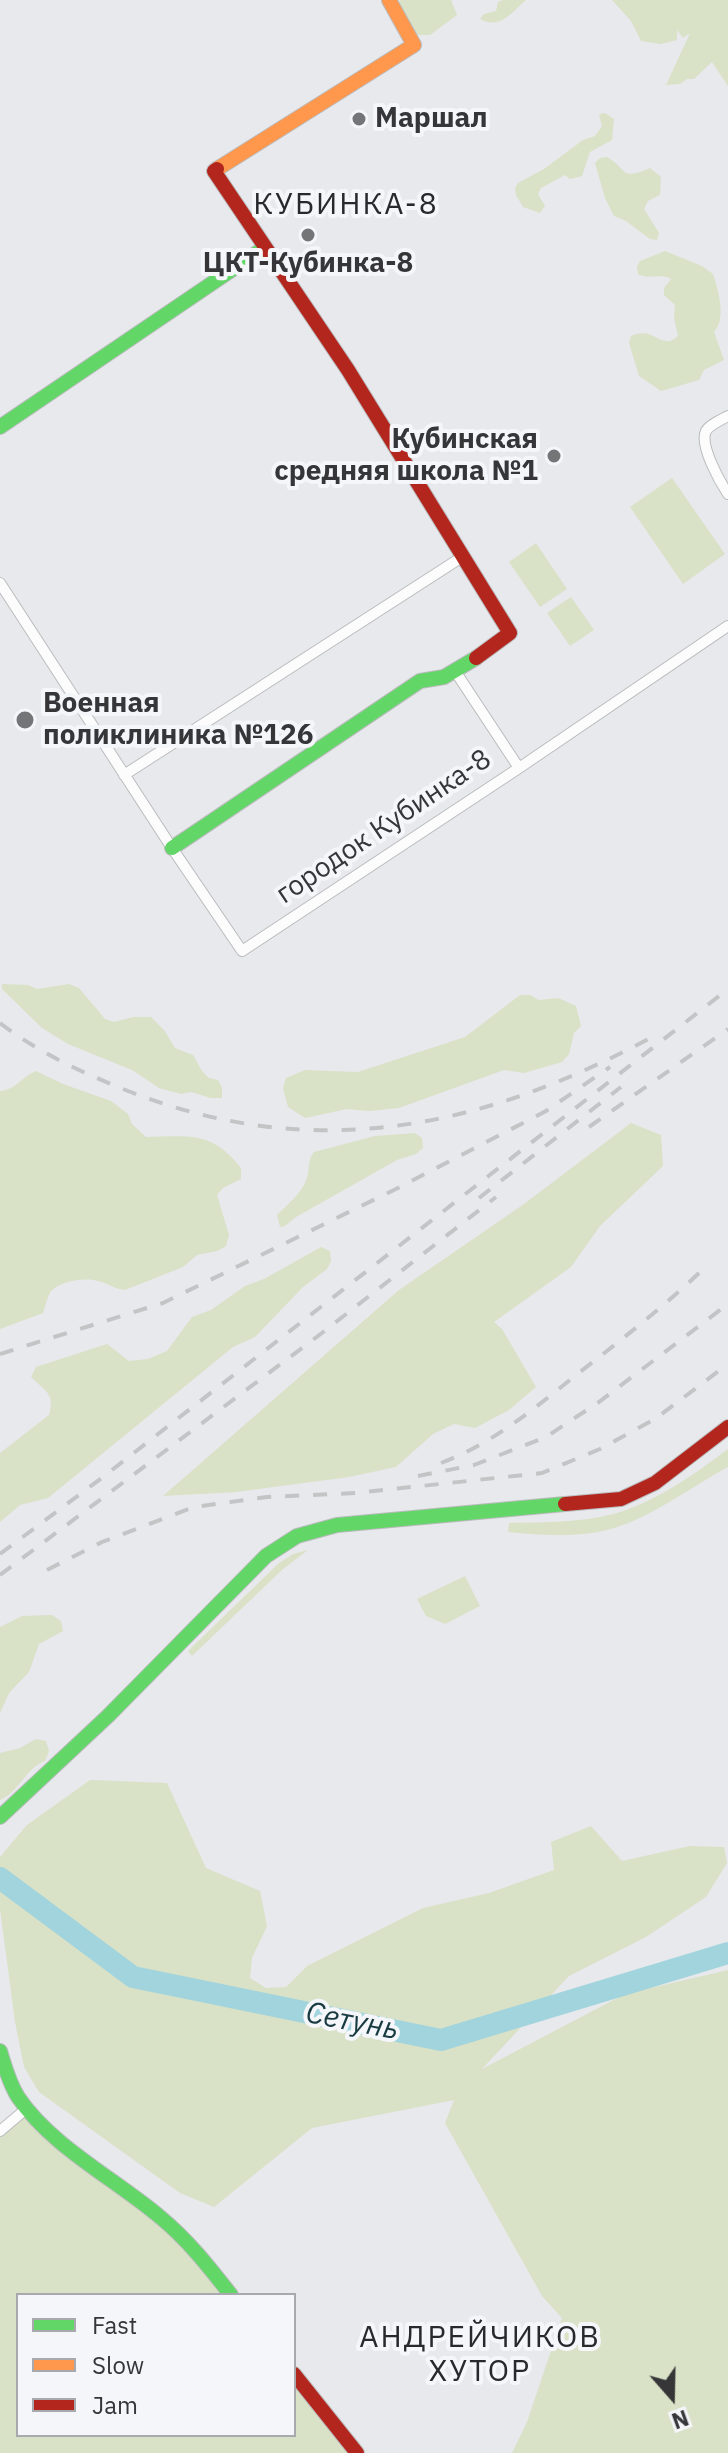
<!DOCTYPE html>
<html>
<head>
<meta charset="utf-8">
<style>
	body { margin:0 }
	#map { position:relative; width:728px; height:2453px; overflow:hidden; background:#e8e9ec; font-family:"IBM Plex Sans",sans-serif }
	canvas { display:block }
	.legend { position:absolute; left:16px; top:2293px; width:280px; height:144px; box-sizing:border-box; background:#f4f6fa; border:2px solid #a8a9ac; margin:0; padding:10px 14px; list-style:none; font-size:24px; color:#363638 }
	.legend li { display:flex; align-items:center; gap:16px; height:40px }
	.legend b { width:40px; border:2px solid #a8a9ac }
	.north { position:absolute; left:632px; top:2357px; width:80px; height:80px; -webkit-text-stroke:6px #f4f6fa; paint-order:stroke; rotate:160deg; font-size:22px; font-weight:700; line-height:32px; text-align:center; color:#363638 }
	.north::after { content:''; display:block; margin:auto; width:28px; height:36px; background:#363638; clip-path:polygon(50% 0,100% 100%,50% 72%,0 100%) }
</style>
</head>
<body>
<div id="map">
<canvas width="728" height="2453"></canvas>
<ul class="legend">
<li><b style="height:10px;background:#63d668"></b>Fast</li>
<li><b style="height:10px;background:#ff974d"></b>Slow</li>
<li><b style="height:10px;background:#b3261e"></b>Jam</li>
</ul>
<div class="north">N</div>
</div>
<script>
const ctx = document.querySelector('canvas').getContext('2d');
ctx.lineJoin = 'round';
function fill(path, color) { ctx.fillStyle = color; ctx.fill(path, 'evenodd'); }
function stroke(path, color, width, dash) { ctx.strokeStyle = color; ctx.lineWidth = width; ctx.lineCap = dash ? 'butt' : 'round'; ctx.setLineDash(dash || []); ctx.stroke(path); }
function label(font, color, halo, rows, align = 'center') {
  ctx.font = font + ' "IBM Plex Sans",sans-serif'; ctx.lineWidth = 8; ctx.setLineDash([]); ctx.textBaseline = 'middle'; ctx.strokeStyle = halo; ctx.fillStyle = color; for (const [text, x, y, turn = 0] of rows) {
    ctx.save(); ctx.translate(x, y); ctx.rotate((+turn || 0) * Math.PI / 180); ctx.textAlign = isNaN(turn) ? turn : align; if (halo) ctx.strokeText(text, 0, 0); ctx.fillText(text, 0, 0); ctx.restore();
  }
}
const green = new Path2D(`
	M400,0H451L457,15L430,35H417L396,8Z
	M503,0H526C511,13 500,30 480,19L484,14L496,11L498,2Z
	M612,0H728V86L712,62L694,79H687L680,84L666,85L690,33L683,38L677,30V40L661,44L641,41L631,21Z
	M605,113L614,119L612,140L590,152L582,176L570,179L565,175L541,188L538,194L545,206L540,213L523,207L516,195L515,188L518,183L544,169L583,140L595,136L602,126L599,114Z
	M607,157C629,170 619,181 650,168L661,177L660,195L648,201L644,209L659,233L657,240L650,239L626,221L614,216L605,198L595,163L600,158Z
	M665,251L702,266L713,274C718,290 727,318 714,332L724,360L704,370L699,380L661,391L639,376L629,343L631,336C655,325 661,352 678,336L674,318L675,305L664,295V288L671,279C660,273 650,280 638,274L637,267L640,261Z
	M672,478L725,554L683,584L630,507Z
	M536,543L567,589L540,607L509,562Z
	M571,597L594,630L570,646L547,613Z
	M2,984L28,985L37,989L69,984L79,988L105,1019L114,1022L133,1017H151L164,1030L175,1048L193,1055L202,1071L209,1078L218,1080L222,1088V1098H211L191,1092L181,1094L159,1088L132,1070L68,1044L42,1028L2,989Z
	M520,995H530L539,1000L558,998L576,1006L581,1026L574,1033L569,1054L562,1062L524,1073L504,1070L399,1108L369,1111L347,1109L305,1118L288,1107L283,1088L286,1078L305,1070L358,1072L465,1037Z
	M36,1071L63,1084L111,1101L128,1114L132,1124L146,1137C190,1136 212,1131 241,1168V1179L223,1188L217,1195L229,1235L226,1246L217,1251L197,1255L183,1267L125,1290C114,1289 104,1281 93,1280C81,1278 57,1282 50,1293C47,1298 45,1307 43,1313L0,1329V1091C15,1090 22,1077 36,1071Z
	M631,1123L661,1135L663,1166L600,1226L571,1267L494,1322L502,1329L536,1387L509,1410L475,1428L454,1424L433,1434L396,1467L349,1477L236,1492L163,1496L399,1290L524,1204Z
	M415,1133L422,1138L423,1148L416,1154L397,1160L296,1217L285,1226L280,1227L277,1215C288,1204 302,1193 307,1178C310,1168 307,1161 314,1152L375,1136Z
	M321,1247L330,1251L331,1261L327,1269L303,1287L255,1337L233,1347L48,1498L20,1505L0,1522V1453L49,1415C56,1394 44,1390 31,1377L36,1367L107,1344L129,1361L148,1359L167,1351L192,1317L211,1310L245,1286L264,1279Z
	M728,1449V1467C689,1488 650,1519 607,1530C574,1538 541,1535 508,1532L509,1523C545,1522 585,1523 620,1512C660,1499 696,1473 728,1449Z
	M308,1550L283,1569L192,1656L188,1651L279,1563L293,1554Z
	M465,1576L480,1606L445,1624L426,1616L417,1599Z
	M52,1615L61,1621L63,1631L39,1644L29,1672L9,1693L0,1713V1627L22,1616Z
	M36,1739L46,1741L49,1751L45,1761C25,1768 20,1792 0,1800V1753L20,1748Z
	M90,1780L167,1783L206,1868L260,1891L267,1926L252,1958L250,1978L266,1988L286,1987L307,1966L423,1908L489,1893L554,1870L551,1842L591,1826L622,1861L690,1846L724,1847L727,1863L706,1897L646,1937L569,1976L482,2069L625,1994L728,1970V2453H512L527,2422L562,2318L542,2296L445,2123L454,2100L312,2128L214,2207L180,2193L39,2092L24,2067L15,2022L0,1909V1857L27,1825Z
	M26,2109L192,2247L231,2295H18V2435H294V2374L357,2453H0V2134Z`);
const river = new Path2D(`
	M0,1878L133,1977L441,2040L728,1953`);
const street = new Path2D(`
	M728,416C721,420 709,425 706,431C699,445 720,482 728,494
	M0,583L172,848L242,951L519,768L728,626
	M455,671L519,768
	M124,775L462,557
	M0,2131L26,2109`);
const fast = new Path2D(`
	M0,427L264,248
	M172,848L420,681L444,677L476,658
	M0,1817L108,1716L266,1556L297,1536L337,1525L565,1504
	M0,2051C5,2067 9,2083 18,2097C51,2146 115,2179 160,2217C188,2240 209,2267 231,2295`);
const slow = new Path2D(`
	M217,169L414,45L389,0`);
const jam = new Path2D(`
	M217,169L214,171L348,370L510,633L476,658
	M565,1504L621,1499L655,1483L728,1427
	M294,2374L357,2453`);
const rail = new Path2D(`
	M0,1023C39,1053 83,1073 128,1091C314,1164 481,1129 652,1037
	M589,1127L728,1029
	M479,1198L621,1087
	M0,1354L163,1303L398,1188L546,1111L610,1067
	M441,1463C494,1443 536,1407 580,1372C621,1340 661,1309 699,1273
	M418,1476L474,1465L546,1437L599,1402L728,1304
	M0,1554L103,1477L728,989
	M47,1570L102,1542L194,1507L267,1497L356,1493L542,1473L600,1449L655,1419L728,1364
	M0,1575L318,1336L496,1197`);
const markers = [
	[359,119,8,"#747577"],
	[308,235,8,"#747577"],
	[554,456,8,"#747577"],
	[25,720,10,"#747577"]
];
const poiNames = [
	["Маршал",375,119],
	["ЦКТ-Кубинка-8",308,264,"center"],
	["Кубинская",538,440,"right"],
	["средняя школа №1",538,472,"right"],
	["Военная",43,704],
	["поликлиника №126",43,736]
];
const streetNames = [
	["городок Кубинка-8",384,827,-34]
];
const neighbourhoodNames = [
	["КУБИНКА-8",346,205],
	["АНДРЕЙЧИКОВ",480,2338],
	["ХУТОР",480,2372]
];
const waterNames = [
	["Сетунь",352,2022,11]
];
fill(green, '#d9e1c7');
stroke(river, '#a2d4de', 22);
stroke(street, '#babbbd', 12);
stroke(fast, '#babbbd', 16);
stroke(slow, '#babbbd', 16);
stroke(jam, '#babbbd', 16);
stroke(street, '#fcfcfc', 10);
stroke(fast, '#63d668', 14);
stroke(slow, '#ff974d', 14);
stroke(jam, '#b3261e', 14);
stroke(rail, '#c3c4c5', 4, [14, 14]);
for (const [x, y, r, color] of markers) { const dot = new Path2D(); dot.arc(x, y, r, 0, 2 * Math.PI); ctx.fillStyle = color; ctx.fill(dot); stroke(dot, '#f4f6fa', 3); }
label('bold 28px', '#363638', '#f4f6fa', poiNames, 'left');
label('28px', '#363638', '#f4f6fa', streetNames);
ctx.letterSpacing = '2px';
label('30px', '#28292d', '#f4f6fa', neighbourhoodNames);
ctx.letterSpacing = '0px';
label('italic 30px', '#183b41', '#f4f6fa', waterNames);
</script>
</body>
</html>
